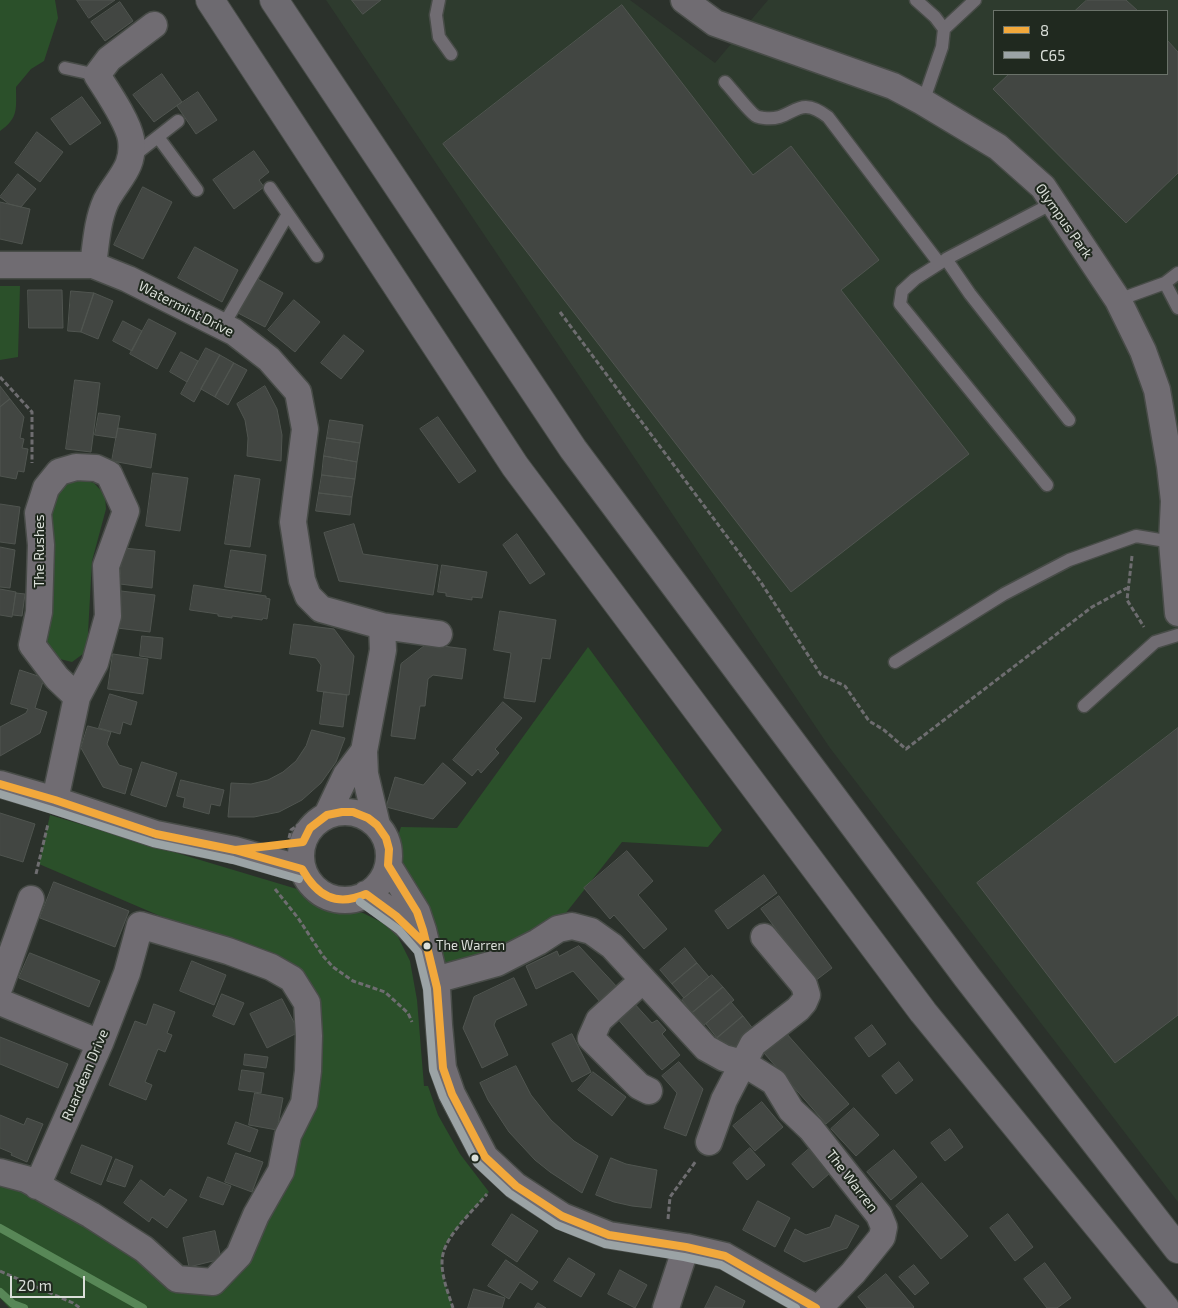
<!DOCTYPE html>
<html>
<head>
<meta charset="utf-8">
<style>
	body { margin:0 }
	#map { position:relative; width:1178px; height:1308px; overflow:hidden; background:#2b312b; font-family:"Exo 2",sans-serif }
	canvas { display:block }
	.legend { position:absolute; left:993px; top:10px; width:175px; height:65px; box-sizing:border-box; background:#20291f; border:1px solid #6a7269; margin:0; padding:6px 9px; list-style:none; font-size:15px; color:#dadfd9 }
	.legend li { display:flex; align-items:center; gap:10px; height:25px }
	.legend b { width:25px; border:1px solid #6a7269 }
	.scale { position:absolute; left:10px; top:1276px; width:75px; height:22px; box-sizing:border-box; border:2px solid #dadfd9; border-top:0; padding-left:6px; font-size:15px; line-height:18px; white-space:nowrap; color:#dadfd9; -webkit-text-stroke:4px #20291f; paint-order:stroke }
</style>
</head>
<body>
<div id="map">
<canvas width="1178" height="1308"></canvas>
<ul class="legend">
<li><b style="height:6px;background:#f2a83b"></b>8</li>
<li><b style="height:6px;background:#9ba3a5"></b>C65</li>
</ul>
<div class="scale">20 m</div>
</div>
<script>
const ctx = document.querySelector('canvas').getContext('2d');
ctx.lineJoin = 'round';
function fill(path, color) { ctx.fillStyle = color; ctx.fill(path, 'evenodd'); }
function stroke(path, color, width, dash) { ctx.strokeStyle = color; ctx.lineWidth = width; ctx.lineCap = dash ? 'butt' : 'round'; ctx.setLineDash(dash || []); ctx.stroke(path); }
function label(font, color, halo, rows, align = 'center') {
  ctx.font = font + ' "Exo 2",sans-serif'; ctx.lineWidth = 4; ctx.setLineDash([]); ctx.textBaseline = 'middle'; ctx.strokeStyle = halo; ctx.fillStyle = color; for (const [text, x, y, turn = 0] of rows) {
    ctx.save(); ctx.translate(x, y); ctx.rotate((+turn || 0) * Math.PI / 180); ctx.textAlign = isNaN(turn) ? turn : align; if (halo) ctx.strokeText(text, 0, 0); ctx.fillText(text, 0, 0); ctx.restore();
  }
}
const built = new Path2D(`
	M326,0H630L715,63L768,0H1178V1202L830,748ZM994,11H1167V74H994Z`);
const green = new Path2D(`
	M0,0H55L58,18L44,61L31,69L16,87C16,108 19,118 0,131Z
	M0,286H20L18,357L0,360Z
	M81,479L94,483L105,495L106,509L92,561L87,651L72,662L48,656L42,645L49,511C56,491 58,482 81,479Z
	M588,647L722,830L708,847L622,842L539,947L438,988L388,865L401,827L457,828Z
	M50,815L297,889L317,902L330,908L363,913L383,923L397,935L410,961L417,1000L424,1086H428L438,1115L460,1154L489,1192C475,1208 447,1234 442,1254C439,1271 448,1292 453,1308H9L0,1298V1172L177,1279L213,1282L281,1171L307,1003L195,931L39,864Z`);
const stream = new Path2D(`
	M0,1228L143,1308
	M0,1292L13,1304L24,1308`);
const building = new Path2D(`
	M77,0H115L89,18Z
	M352,0H381L363,14Z
	M1087,0H1126L1138,11H1075Z
	M120,2L133,21L105,41L91,22Z
	M622,5L753,175L791,146L879,260L841,290L969,454L791,592L443,144Z
	M1167,40L1178,52V173L1126,223L993,89L1009,74H1167Z
	M162,74L182,102L154,122L133,95Z
	M198,92L217,120L196,134L177,106Z
	M82,97L101,123L70,145L51,119Z
	M37,132L63,152L40,182L15,163Z
	M254,151L269,172L259,180L264,187L234,209L213,180Z
	M18,174L36,189L21,207L9,204L0,197Z
	M143,187L172,202L143,259L114,245Z
	M0,202L30,209L22,244L0,239Z
	M195,247L238,270L222,302L178,278Z
	M254,277L283,293L265,327L236,312Z
	M28,290H62L63,328H29Z
	M71,291L94,293L81,332L68,331Z
	M94,293L113,301L98,339L81,332Z
	M294,300L320,322L295,352L268,330Z
	M149,319L176,333L157,369L130,354Z
	M123,321L142,331L132,351L113,341Z
	M344,335L364,351L341,379L321,363Z
	M206,348L220,355L194,402L181,394Z
	M181,352L198,361L187,382L170,372Z
	M220,355L234,363L215,397L201,389Z
	M234,363L247,370L228,405L215,397Z
	M75,380L100,383L91,452L66,449Z
	M0,386L10,399L0,407Z
	M265,386L277,409L282,435L281,461L247,456L248,438L245,420L237,404Z
	M10,399L24,417L20,438L24,439L22,448L28,449L24,472L18,471L16,479L0,476V407Z
	M99,413L120,416L116,438L95,435Z
	M438,417L476,471L459,483L420,429Z
	M330,420L363,425L360,443L327,438Z
	M118,428L156,434L151,468L112,461Z
	M327,438L360,443L357,462L324,456Z
	M324,456L357,462L355,479L322,475Z
	M153,473L188,478L180,531L146,526Z
	M235,475L260,479L250,547L225,544Z
	M322,475L355,479L352,497L319,493Z
	M319,493L352,497L350,515L316,511Z
	M0,504L20,507L15,544L0,542Z
	M354,524L363,554L438,565L433,595L339,581L324,533Z
	M517,534L545,574L530,584L503,545Z
	M0,547L15,550L10,588L0,587Z
	M123,548L155,551L152,588L120,584Z
	M231,550L266,555L261,592L225,587Z
	M442,565L487,572L482,598L472,597V600L446,596V593L438,592Z
	M194,585L266,596V598L270,599L267,619L263,618L262,620L232,616V618L218,616V614L190,610Z
	M0,589L16,592L12,617L0,615Z
	M121,591L155,595L150,632L117,628Z
	M16,593L25,594L22,616L13,615Z
	M500,611L556,620L550,659L542,658L535,702L504,698L511,653L494,650Z
	M294,624L334,629L354,656L349,695L317,691L321,665L316,658L290,654Z
	M142,636L163,638L161,659L140,656Z
	M427,644L466,649L462,679L433,675L428,679L425,706H420L415,739L391,736L401,664Z
	M113,654L148,659L143,694L108,689Z
	M20,670L44,678L35,708L47,712L40,733L0,756V727L26,713L28,709L11,704Z
	M324,692L347,695L343,727L320,724Z
	M110,694L137,702L131,725L123,722L120,734L99,728Z
	M503,702L522,718L495,749L499,753L481,773L478,769L472,776L453,760Z
	M88,726L111,732L107,744L119,765L132,769L125,794L103,787L81,748Z
	M1178,728V1015L1115,1063L977,883Z
	M312,730L345,738L336,762L321,783L302,800L279,812L254,817H228L231,783L251,784L268,780L283,772L296,761L306,746Z
	M142,762L177,773L166,807L131,795Z
	M443,763L466,783L433,819L386,807L395,777L423,785Z
	M181,780L224,790L220,806L211,804L209,814L183,807L185,798L177,796Z
	M0,813L35,824L23,862L0,855Z
	M627,851L653,881L638,895L667,929L644,949L614,915L610,919L584,888Z
	M764,875L777,893L728,929L715,911Z
	M54,882L129,911L115,947L40,918Z
	M779,896L832,968L815,981L761,909Z
	M579,946L618,988L601,1003L573,971L536,989L526,966L557,951L559,956Z
	M685,948L697,963L672,984L660,970Z
	M30,953L100,981L89,1007L19,978Z
	M192,961L226,975L214,1005L180,991Z
	M697,963L709,977L684,998L672,984Z
	M712,975L723,987L692,1013L682,1000Z
	M514,978L527,1005L496,1020L494,1025L508,1055L482,1068L463,1028L474,997Z
	M723,987L734,1000L703,1026L692,1013Z
	M222,994L244,1003L234,1025L213,1016Z
	M282,999L299,1032L267,1048L250,1014Z
	M633,1002L652,1023L657,1020L666,1030L662,1034L680,1055L662,1070L616,1017Z
	M731,1002L743,1016L717,1038L706,1024Z
	M154,1004L175,1012L167,1033L172,1035L165,1052L158,1049L145,1082L152,1085L146,1100L109,1085L135,1021L146,1025Z
	M743,1016L754,1030L729,1052L717,1038Z
	M872,1025L886,1044L869,1057L855,1038Z
	M786,1033L849,1104L826,1124L764,1053Z
	M572,1034L591,1072L572,1082L552,1044Z
	M0,1037L68,1064L58,1088L0,1064Z
	M245,1054L268,1057L266,1068L244,1065Z
	M679,1062L703,1089L686,1136L664,1128L677,1093L662,1076Z
	M899,1062L913,1080L896,1094L882,1076Z
	M516,1066L531,1095L551,1120L574,1141L598,1156L582,1193L550,1172L535,1160L509,1132L488,1100L480,1083Z
	M242,1070L264,1073L261,1093L239,1090Z
	M593,1072L626,1097L612,1116L578,1090Z
	M255,1093L283,1098L277,1130L249,1125Z
	M762,1102L783,1127L755,1151L733,1126Z
	M854,1108L879,1135L856,1156L831,1129Z
	M0,1115L24,1125L27,1118L43,1124L27,1162L11,1155L12,1153L0,1148Z
	M236,1122L258,1130L250,1152L228,1144Z
	M950,1129L963,1147L945,1161L931,1143Z
	M82,1145L112,1157L101,1185L71,1173Z
	M750,1148L765,1165L747,1180L733,1163Z
	M809,1149L830,1173L813,1188L792,1164Z
	M894,1150L917,1177L891,1200L867,1172Z
	M236,1153L263,1162L252,1192L225,1182Z
	M611,1158L626,1164L657,1170L651,1208L632,1206L614,1202L596,1195Z
	M116,1159L133,1166L125,1187L107,1181Z
	M208,1177L231,1186L223,1205L200,1197Z
	M141,1180L164,1197L170,1189L187,1200L167,1228L152,1217L149,1222L124,1203Z
	M922,1183L968,1236L941,1259L896,1206Z
	M758,1201L790,1218L775,1247L743,1230Z
	M512,1214L538,1231L517,1262L492,1245Z
	M1008,1214L1033,1247L1015,1261L990,1228Z
	M836,1215L859,1226L847,1248L804,1262L784,1251L795,1229L806,1235L830,1227Z
	M215,1231L221,1259L189,1267L183,1238Z
	M569,1258L595,1274L581,1297L554,1281Z
	M506,1260L538,1282L532,1290L520,1282L509,1299L488,1286Z
	M1045,1263L1071,1298L1057,1308H1047L1024,1279Z
	M914,1265L929,1283L915,1295L899,1277Z
	M620,1270L647,1285L635,1308L608,1294Z
	M886,1274L914,1307L913,1308H867L858,1297Z
	M716,1286L745,1301L742,1308H705Z
	M474,1289L505,1298L502,1308H468Z
	M538,1303L546,1308H535Z`);
const path = new Path2D(`
	M560,312L760,581L821,675L845,686L869,721L884,730L906,749L1092,607L1127,588
	M0,377L32,412V463
	M1132,556L1127,600L1144,627
	M289,838L291,830L304,821
	M36,874L48,824
	M275,889L298,918L323,956L333,967L353,981L385,992L408,1013L412,1022
	M311,893C321,900 331,906 343,906
	M668,1219L670,1197L696,1161
	M0,1271L73,1303L80,1308
	M453,1308C448,1292 439,1271 443,1254C448,1233 473,1211 487,1194`);
const service = new Path2D(`
	M439,0L436,15L439,37L451,54
	M916,0L935,17L944,29L942,47L923,102
	M944,29L975,0
	M65,68L97,75
	M725,82C731,88 750,113 756,116C757,117 763,118 764,118C794,122 796,92 828,117L939,263
	M158,137L197,190
	M132,157L178,121
	M270,188L317,256
	M1053,203L946,259L970,294L1069,420
	M945,260L915,279L902,291L900,304L1047,485
	M1165,283L1178,308
	M1118,300L1165,283L1178,273
	M223,326L288,214
	M895,662L1004,594L1069,560L1136,536L1172,542
	M1084,706L1155,642L1178,635`);
const minor = new Path2D(`
	M684,0L715,23L893,86L923,102L998,147L1043,187L1118,300L1143,351L1157,390L1170,466L1174,501L1172,542L1178,613
	M0,265H93L128,279L234,332L269,359L298,392L305,429L293,522L302,580L308,596L321,609L382,626L439,634
	M93,265C96,244 97,221 106,201C118,178 135,168 131,139C128,121 107,91 97,75L109,59L154,25
	M0,784L55,800L156,834L235,850L302,869
	M55,800L77,697L95,663L108,616L106,566L126,511L109,474L96,468L76,467L59,472L46,488L38,513L41,545L39,612L32,645L57,678L77,697
	M301 856a44 44 0 1 1 88 0a44 44 0 1 1-88 0Z
	M327,815L346,775L364,751
	M377,825L365,774L364,751L383,650L382,626
	M388,865L417,912L423,930L437,988L439,1025L443,1068L452,1094L485,1157L516,1186L562,1216L609,1235L686,1247L725,1256L816,1308
	M366,894C387,907 405,922 422,941
	M435,980L497,963L538,942L558,929L572,926L591,931L612,946L706,1048L724,1058L743,1063L774,1082L791,1110L811,1129L879,1215L884,1227L882,1237L853,1273L819,1308
	M643,980L599,1020L591,1038L639,1086L649,1091
	M0,986L31,899
	M0,1002L100,1043
	M709,1142L724,1100L753,1044L798,1009L804,1002L807,995L804,985L764,937
	M0,1172L26,1179L91,1215L144,1249L177,1279L213,1282L239,1255L256,1215L281,1171L288,1135L304,1103L308,1071L309,1036L307,1003L292,979L271,967L228,951L140,925L127,973L100,1043L37,1186
	M666,1308L686,1247`);
const trunk = new Path2D(`
	M210,0L515,466L923,1012L1165,1308
	M274,0L573,449L967,977L1178,1249`);
const bus1 = new Path2D(`
	M0,784L55,800L156,834L235,850L303,842L310,828L327,815L342,812H353L368,818L377,825L386,838L389,849L388,865L417,912L423,930L437,988L443,1068L452,1094L485,1157L516,1186L562,1216L609,1235L686,1247L725,1256L816,1308
	M235,850L302,869C317,896 336,907 366,894L396,916L424,943`);
const bus2 = new Path2D(`
	M0,794L52,810L153,843L233,860L299,879
	M360,902L399,930L418,952L427,989L433,1070L443,1097L477,1163L509,1193L557,1225L605,1244L684,1257L721,1265L796,1308`);
const markers = [
	[427,946,4.5,"#dadfd9"],
	[475,1158,4.5,"#dadfd9"]
];
const busNames = [
	["The Warren",436,946]
];
const streetNames = [
	["Olympus Park",1064,221,55],
	["Watermint Drive",186,309,27],
	["The Rushes",39,551,-90],
	["Ruardean Drive",85,1075,-67],
	["The Warren",852,1181,52]
];
fill(built, '#2e3b2e');
fill(green, '#2b502a');
stroke(stream, '#588757', 8);
fill(building, '#424642');
stroke(building, '#505550', 1);
stroke(service, '#484c48', 15);
stroke(minor, '#484c48', 29);
stroke(trunk, '#484c48', 30);
stroke(path, '#6e6d70', 3, [5, 2.5]);
stroke(service, '#706c72', 12);
stroke(minor, '#706c72', 26);
stroke(trunk, '#6d6a70', 28);
stroke(bus1, '#f2a83b', 8);
stroke(bus2, '#9ba3a5', 8);
for (const [x, y, r, color] of markers) { const dot = new Path2D(); dot.arc(x, y, r, 0, 2 * Math.PI); ctx.fillStyle = color; ctx.fill(dot); stroke(dot, '#20291f', 2); }
label('13px', '#dadfd9', '#20291f', busNames, 'left');
label('14px', '#dadfd9', '#20291f', streetNames);
</script>
</body>
</html>
